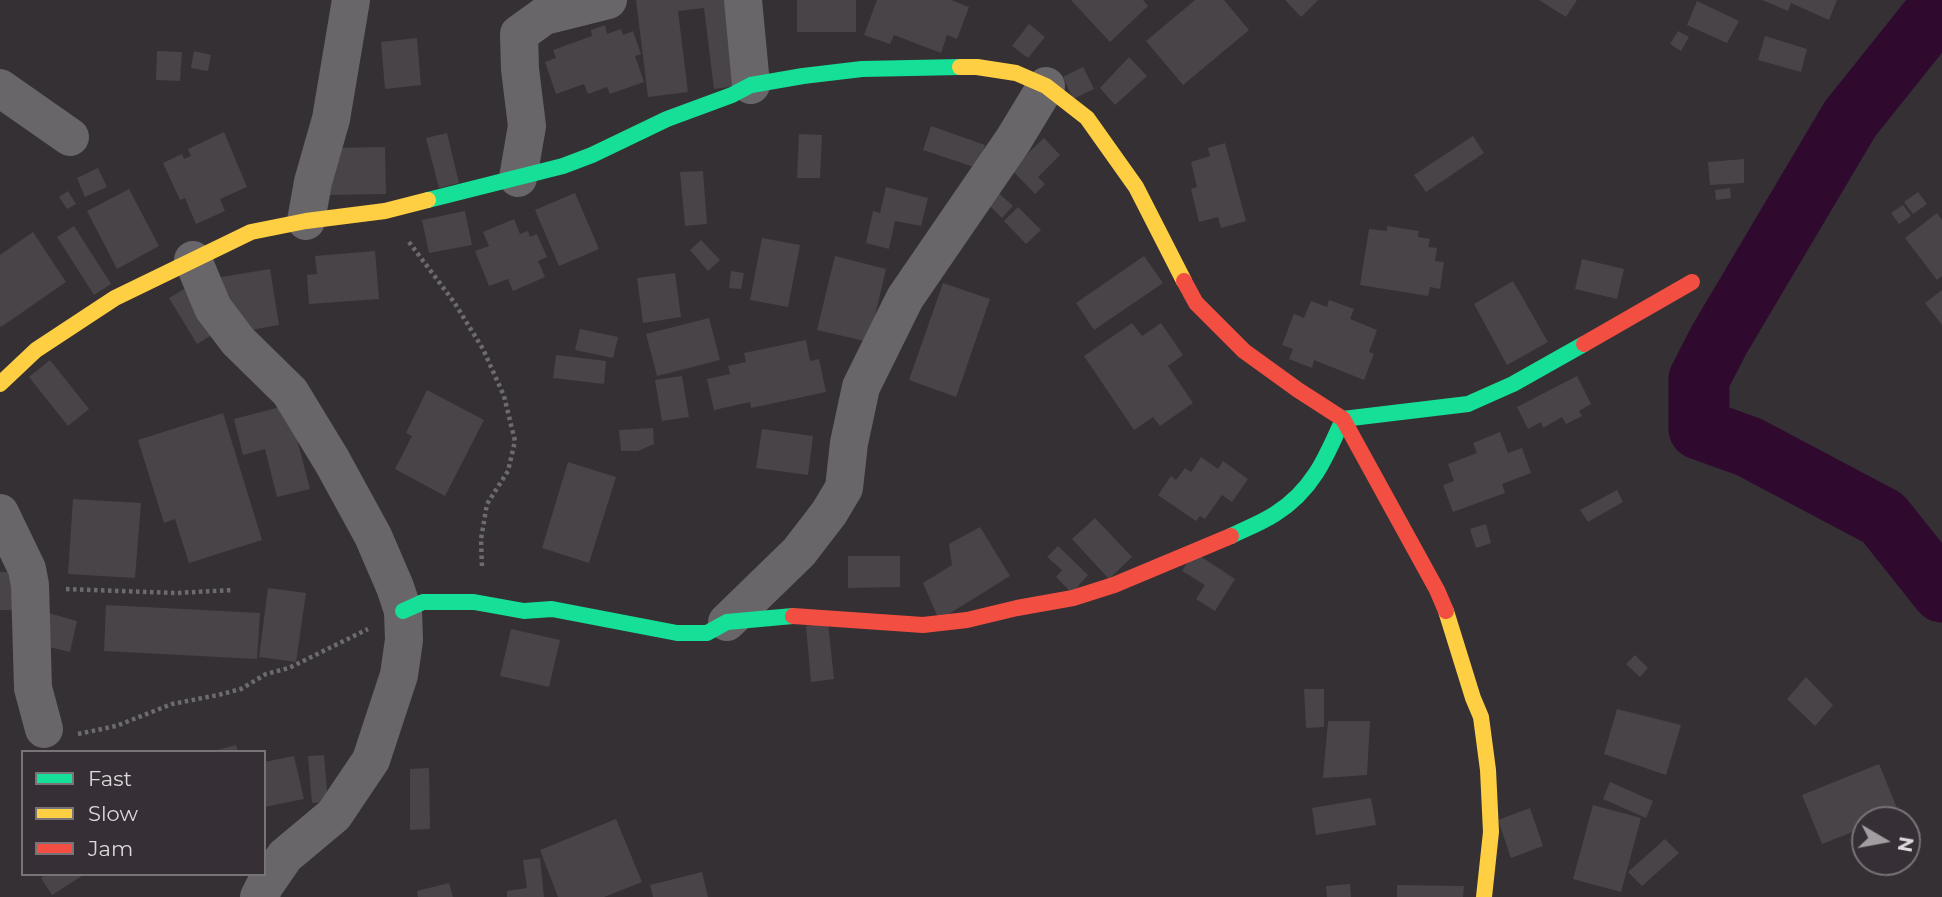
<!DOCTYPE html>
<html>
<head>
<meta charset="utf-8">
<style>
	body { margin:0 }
	#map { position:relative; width:1942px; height:897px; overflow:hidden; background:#353034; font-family:Montserrat,sans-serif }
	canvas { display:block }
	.legend { position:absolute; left:21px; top:750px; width:245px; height:126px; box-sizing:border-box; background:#362f35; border:2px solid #787377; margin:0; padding:9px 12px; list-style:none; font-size:21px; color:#dcd8db }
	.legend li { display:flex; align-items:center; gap:14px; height:35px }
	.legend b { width:35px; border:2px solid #787377 }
	.north { position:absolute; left:1851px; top:806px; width:70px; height:70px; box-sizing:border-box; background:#362f35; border:2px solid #787377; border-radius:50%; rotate:100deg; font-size:19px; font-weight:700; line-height:28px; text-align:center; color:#dcd8db }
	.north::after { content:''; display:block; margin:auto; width:24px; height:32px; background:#a29da1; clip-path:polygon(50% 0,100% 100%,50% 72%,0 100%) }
</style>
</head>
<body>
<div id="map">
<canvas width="1942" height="897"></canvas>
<ul class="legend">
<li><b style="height:9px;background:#16e098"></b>Fast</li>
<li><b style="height:9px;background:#ffcf43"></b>Slow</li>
<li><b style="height:9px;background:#f24e42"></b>Jam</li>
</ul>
<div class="north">N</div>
</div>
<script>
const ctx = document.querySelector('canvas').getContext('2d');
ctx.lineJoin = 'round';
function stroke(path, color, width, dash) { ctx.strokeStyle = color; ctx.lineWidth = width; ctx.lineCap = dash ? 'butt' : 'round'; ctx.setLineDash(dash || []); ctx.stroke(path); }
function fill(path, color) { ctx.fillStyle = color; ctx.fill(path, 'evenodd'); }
const river = new Path2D(`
	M1942,4L1850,119L1719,340L1699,379V429L1749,447L1883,518L1942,592`);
const building = new Path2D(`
	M636,0H735L745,85L714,89L704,8L678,11L688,92L648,97Z
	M797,0H856V32H797Z
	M877,0H951L969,7L957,39L947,35L941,53L894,35L890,44L864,35Z
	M1071,0H1143L1148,6L1110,42Z
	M1195,0H1224L1249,30L1183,85L1146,41Z
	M1285,0H1318L1301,17Z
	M1539,0H1577L1566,17Z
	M1762,0H1837L1829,20L1791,3L1788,11Z
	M1697,1L1739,21L1727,43L1687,25Z
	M1029,24L1045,37L1028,58L1012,46Z
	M605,25L607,34L621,29L623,35L633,31L641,54L635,56L644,82L610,94L607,87L588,94L584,84L556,94L545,62L556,58L553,50L592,36L591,30Z
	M1678,31L1689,37L1681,51L1670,44Z
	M1765,36L1807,49L1801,72L1758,60Z
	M417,38L421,85L385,89L381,42Z
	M157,51L182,52L180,81L156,80Z
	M194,51L211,55L208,71L191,68Z
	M1129,57L1147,76L1115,105L1100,88Z
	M1083,67L1094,89L1073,99L1063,77Z
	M931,126L985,145L977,168L923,150Z
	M224,132L247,187L220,199L225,211L196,224L185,198L180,200L163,163L182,154L184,159L191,156L188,149Z
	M447,133L459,183L439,188L426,138Z
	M799,134L822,135L820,178H797Z
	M1473,136L1484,153L1426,192L1414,175Z
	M1044,138L1060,155L1038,177L1045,184L1035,194L1011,169Z
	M1225,143L1246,221L1221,228L1218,217L1199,222L1191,189L1197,187L1191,162L1210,156L1208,148Z
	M385,147L386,194L330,195L329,148Z
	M1744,159V183L1710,185L1708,162Z
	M98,168L107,187L85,197L77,178Z
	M703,171L707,224L685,226L680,172Z
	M886,187L928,198L921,226L895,221L889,249L866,243L873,211L880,213Z
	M993,188L1013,206L1002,218L983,199Z
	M1730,188L1731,198L1716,200L1715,190Z
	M129,189L159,246L117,269L87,211Z
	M68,191L76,204L67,209L59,197Z
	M1918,192L1927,204L1913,214L1904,202Z
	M575,193L599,249L559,266L535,210Z
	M1903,205L1911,216L1899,224L1891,213Z
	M1018,207L1041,230L1026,244L1004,221Z
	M465,211L472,245L429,253L422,220Z
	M1937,213L1942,220V276L1937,280L1905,238Z
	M514,219L520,234L528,231L530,237L537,234L547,257L538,261L545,277L513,291L508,279L489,286L475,251L489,246L483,232Z
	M74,226L111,284L94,295L57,237Z
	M1387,226L1419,231L1418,237L1430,239L1428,247L1437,248L1435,261L1444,262L1440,289L1430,287L1428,296L1360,285L1369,229L1387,231Z
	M33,232L66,282L1,327L0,325V255Z
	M762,238L800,245L788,307L750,300Z
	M701,240L720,260L708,271L690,250Z
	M375,251L379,299L309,304L307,275L317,274L315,256Z
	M835,256L886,269L869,342L817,330Z
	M1144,256L1163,283L1094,330L1076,303Z
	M1582,259L1624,269L1617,299L1575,289Z
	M270,269L279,325L239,332L221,277Z
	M731,271L744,273L741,289L729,288Z
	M675,273L681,317L643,323L637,278Z
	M1513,281L1548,342L1507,365L1474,304Z
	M943,283L990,299L956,397L909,380Z
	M189,286L217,332L197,344L169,298Z
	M1942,290V325L1925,303Z
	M1329,300L1354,309L1350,319L1377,330L1369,352L1374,354L1364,380L1314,360L1312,368L1289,359L1293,349L1282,345L1294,314L1304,318L1311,301L1327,307Z
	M709,318L720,360L657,376L646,334Z
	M1132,323L1142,336L1161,323L1183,355L1168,366L1193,403L1160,426L1153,417L1134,430L1084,356Z
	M580,329L618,337L613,358L575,350Z
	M806,340L810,361L819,359L826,392L751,408L750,402L714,410L707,379L730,374L728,366L746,362L744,353Z
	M556,355L606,361L604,384L553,378Z
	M50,360L89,409L68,426L29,377Z
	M682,376L689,417L662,421L655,380Z
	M1577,376L1591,404L1579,411L1582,416L1566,424L1562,417L1543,428L1541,422L1528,429L1517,407Z
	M427,390L484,420L445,496L395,469L412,436L406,433Z
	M288,405L310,489L277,497L265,449L243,455L234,419Z
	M223,413L262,540L189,563L175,519L164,523L138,440Z
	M653,428L654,444L638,451H621L619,430Z
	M762,429L813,436L808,475L756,468Z
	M1500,432L1508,453L1522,448L1531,473L1502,484L1505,493L1453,512L1443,485L1454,481L1448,464L1477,453L1473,443Z
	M1201,457L1218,469L1223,461L1248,479L1232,502L1222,495L1205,519L1200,516L1196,521L1158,495L1171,476L1176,480L1185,468L1191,472Z
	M568,462L616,477L589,563L542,548Z
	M1617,490L1623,502L1588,522L1580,510Z
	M73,499L141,503L135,578L68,574Z
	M1095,518L1132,557L1109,579L1072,539Z
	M1486,524L1491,543L1476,548L1470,529Z
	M980,527L1010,576L939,620L923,583L952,565L949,544Z
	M1058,546L1088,575L1072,593L1056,577L1062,570L1047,557Z
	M1194,552L1235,579L1215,611L1196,599L1205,585L1182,571Z
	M848,556H900V587L848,588Z
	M0,572H14V610H0Z
	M268,588L306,593L296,662L259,657Z
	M106,605L260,613L257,659L104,651Z
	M45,612L77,621L70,652L37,644Z
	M828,623L834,679L811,682L806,626Z
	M511,629L560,640L549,687L500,676Z
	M1635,655L1648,668L1640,677L1626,664Z
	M1806,677L1833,705L1815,726L1787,699Z
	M1304,689H1324V727L1306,728Z
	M1617,709L1681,725L1666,775L1604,754Z
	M1328,721H1370L1367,775L1323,778Z
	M236,745L238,752H214V751Z
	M324,755L328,802L312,803L308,756Z
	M294,756L304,799L264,807V762Z
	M1879,764L1899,813L1882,820H1865V827L1822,844L1802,795Z
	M429,768L430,829L410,830V769Z
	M1610,782L1653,801L1646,818L1603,799Z
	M1371,798L1376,825L1316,835L1312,808Z
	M1593,805L1641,818L1621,892L1573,879Z
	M1530,808L1543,846L1511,858L1498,820Z
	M616,819L642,882L604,897H558L540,850Z
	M1665,839L1679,853L1642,886L1628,872Z
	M540,858L544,897H507V891L527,888L523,860Z
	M702,872L708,897H653L650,885Z
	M47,874H85L52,895L41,878Z
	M449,883L453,897H418L417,891Z
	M1350,884L1351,897H1327L1326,886Z
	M1397,885L1464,886L1463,897H1397Z`);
const path = new Path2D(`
	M409,242L454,302L483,349L504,396L515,441L508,471L487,504L481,539L482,568
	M66,589L176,593L233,590
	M78,734L116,726L172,704L218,695L241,689L266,674L289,668L368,629`);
const street = new Path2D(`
	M743,0L751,85
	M0,88L70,137
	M518,178L527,126L520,69L519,34L544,16L608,0
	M306,221L313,182L331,119L351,0
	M193,260L213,308L238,341L290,392L332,461L373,536L395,587L403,611L404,640L399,675L371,760L334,815L285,856L265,885L259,897
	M0,513L27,569L30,585L33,688L44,729
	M727,622L799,552L829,513L844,488L849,443L861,387L905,298L1014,139L1046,86`);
const fast = new Path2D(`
	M428,200L563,166L592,155L667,119L732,95L751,85L803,76L862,69L960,67
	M1231,536C1245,529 1261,523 1275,514C1312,491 1326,458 1343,419L1468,404L1513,384L1584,344
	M403,611L423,602H474L524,611L552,609L677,633H707L727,622L793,616`);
const slow = new Path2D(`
	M960,67H977L1016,73L1046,86L1087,118L1136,187L1184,281
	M0,384L36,350L115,298L251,232L306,221L385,211L428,200
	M1446,611L1473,698L1481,717L1488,770L1491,832L1484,897`);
const jam = new Path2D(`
	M1184,281L1196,303L1244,351L1298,390L1343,419L1437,590L1446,611
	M1584,344L1692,282
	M793,616L923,625L967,620L1017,608L1073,598L1114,585L1231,536`);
stroke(river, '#2f0a2e', 61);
fill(building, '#484447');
stroke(path, '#6d6c6d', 4.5, [3.5, 3.5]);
stroke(street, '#696669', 38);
stroke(fast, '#16e098', 16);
stroke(slow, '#ffcf43', 16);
stroke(jam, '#f24e42', 16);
</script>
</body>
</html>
